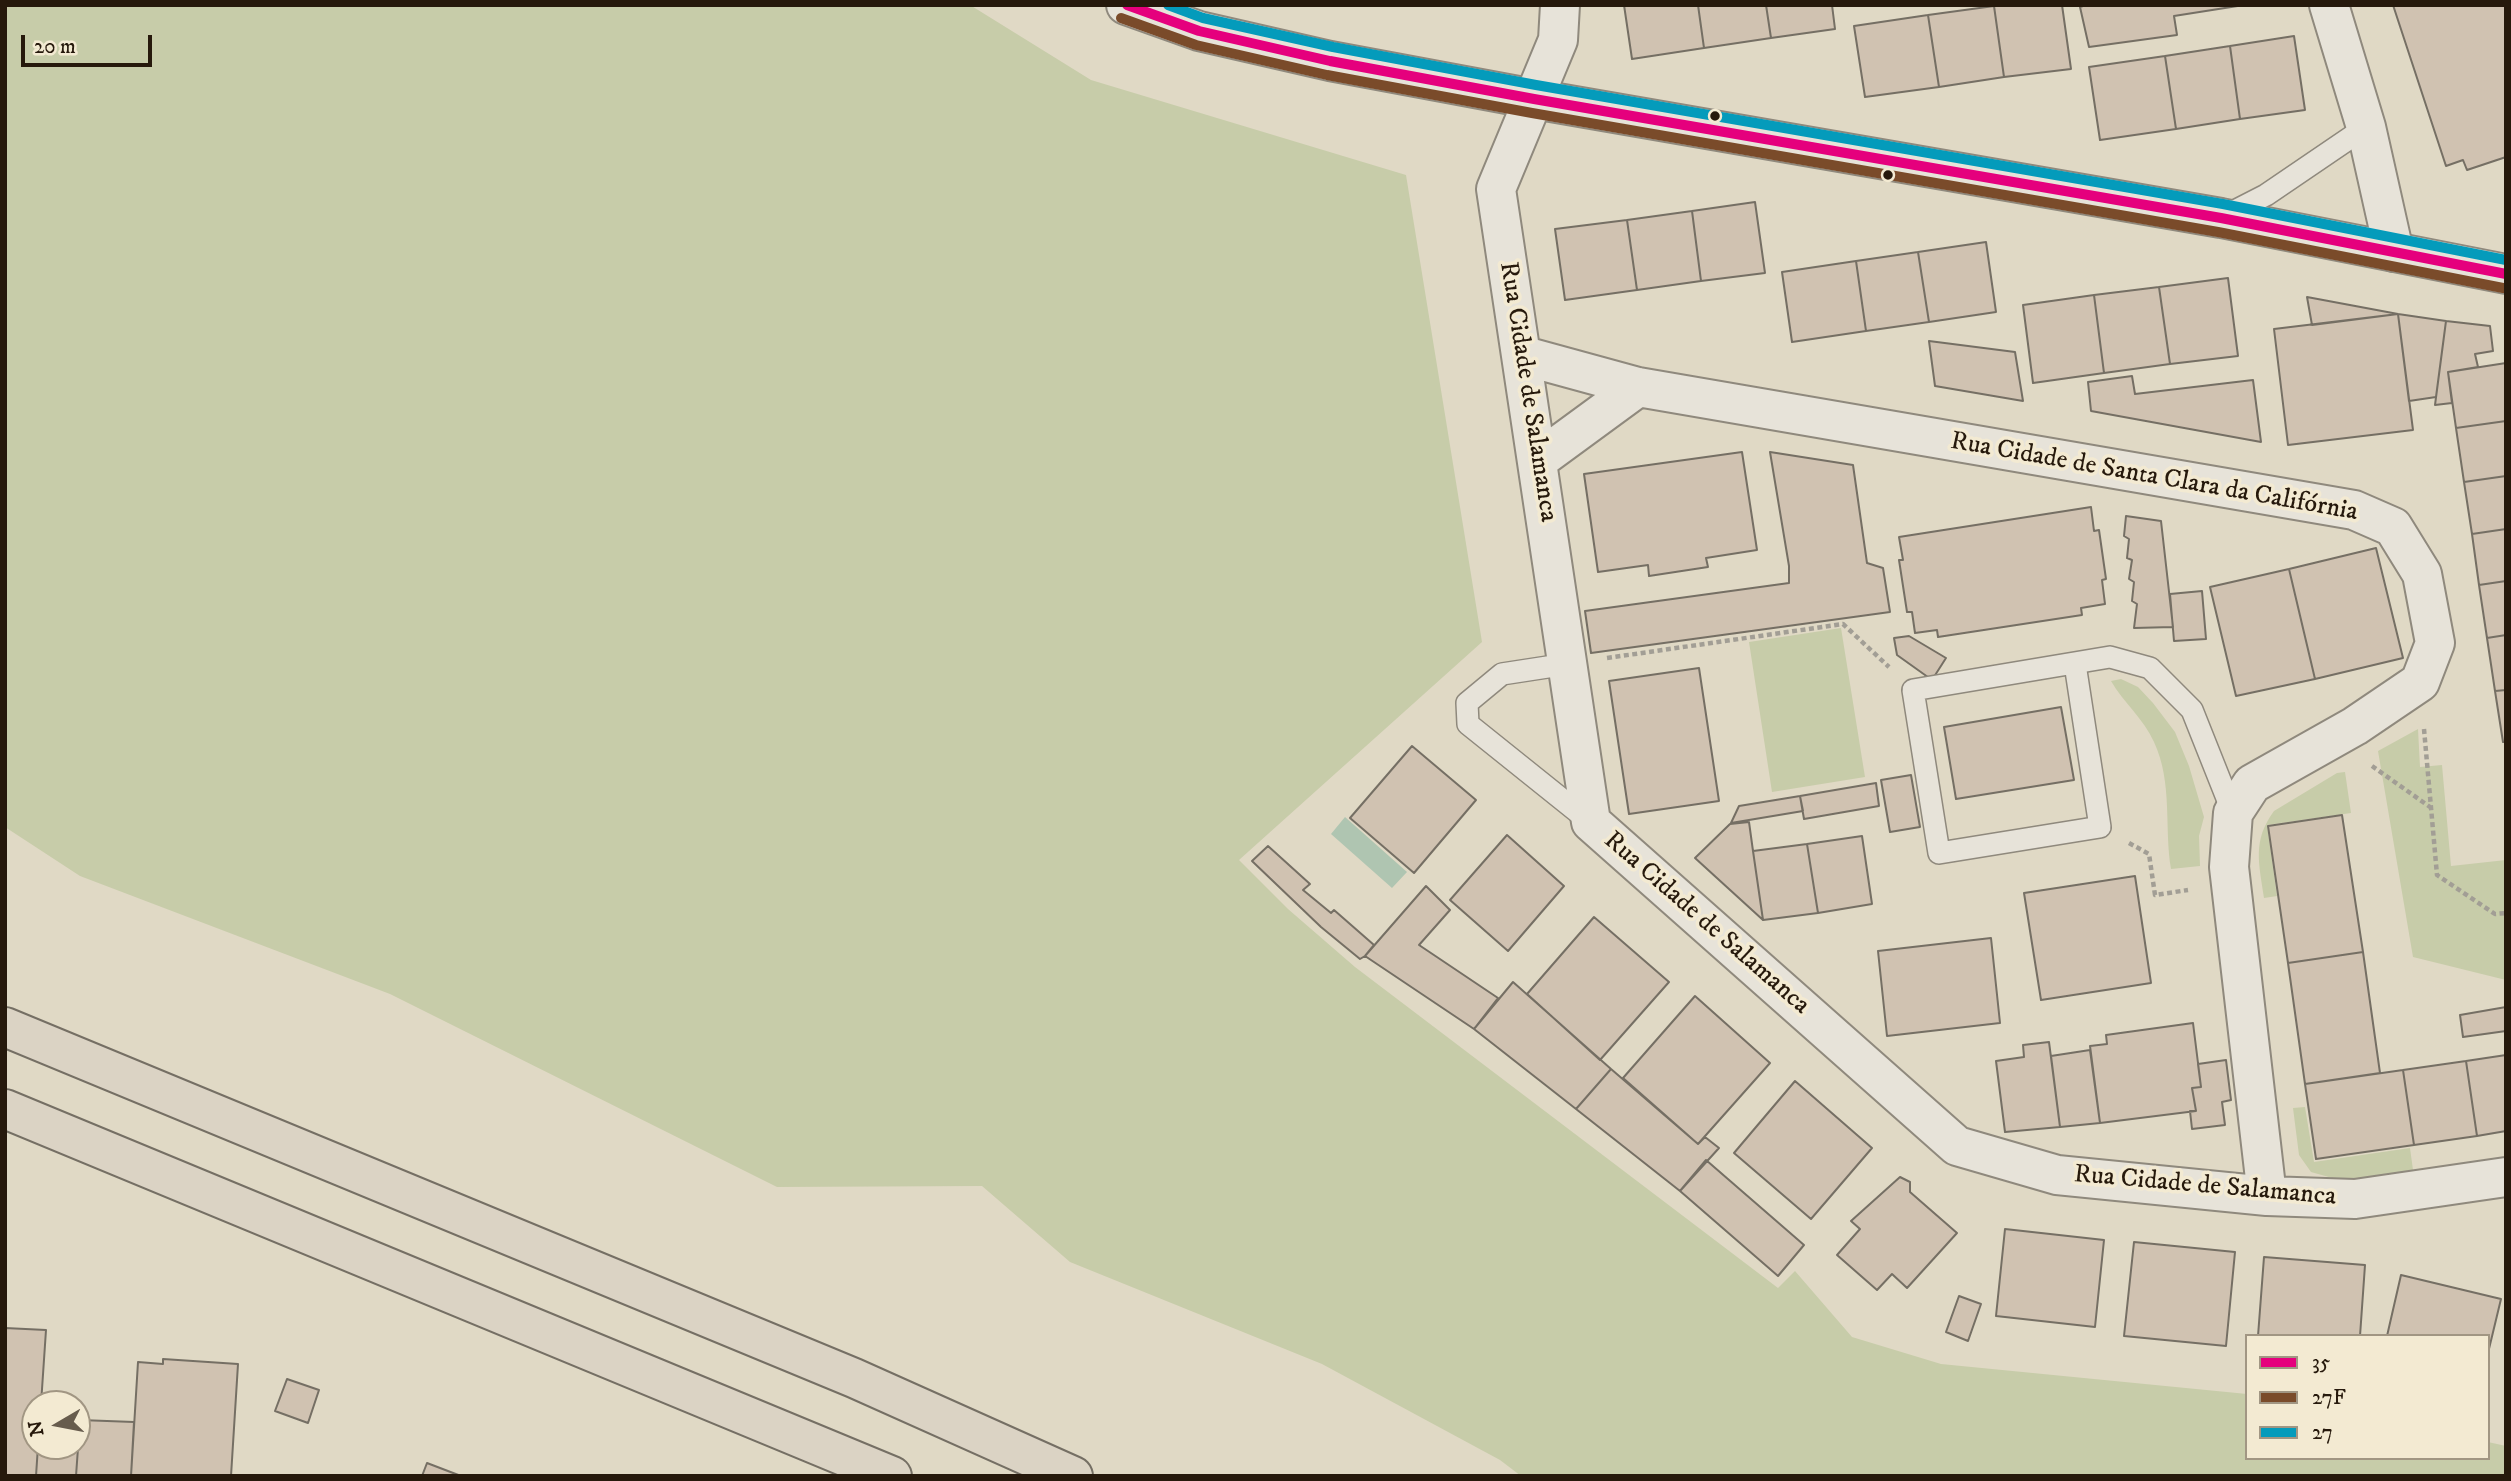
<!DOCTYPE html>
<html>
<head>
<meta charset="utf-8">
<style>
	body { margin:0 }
	#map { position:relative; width:2511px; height:1481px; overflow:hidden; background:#e0d9c5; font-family:"IM FELL DW Pica",serif }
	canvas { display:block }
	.frame { position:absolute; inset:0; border:7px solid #26190c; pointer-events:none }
	.legend { position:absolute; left:2245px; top:1334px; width:245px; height:126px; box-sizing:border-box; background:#f3ead2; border:2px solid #a19683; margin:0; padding:9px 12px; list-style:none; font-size:21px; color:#26190c }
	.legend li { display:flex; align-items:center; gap:14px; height:35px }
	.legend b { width:35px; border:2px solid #a19683 }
	.north { position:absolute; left:21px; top:1390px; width:70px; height:70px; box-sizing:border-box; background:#f3ead2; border:2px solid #a19683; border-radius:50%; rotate:260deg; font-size:19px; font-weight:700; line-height:28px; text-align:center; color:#26190c }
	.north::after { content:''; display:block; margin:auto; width:24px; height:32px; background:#675c4d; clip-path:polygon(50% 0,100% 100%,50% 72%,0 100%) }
	.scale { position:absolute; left:21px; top:35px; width:131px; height:32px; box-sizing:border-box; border:4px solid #26190c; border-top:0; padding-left:9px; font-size:21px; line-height:24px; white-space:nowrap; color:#26190c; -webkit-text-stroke:5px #f3ead2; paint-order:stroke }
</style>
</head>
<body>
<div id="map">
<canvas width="2511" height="1481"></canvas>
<div class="frame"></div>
<ul class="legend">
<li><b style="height:9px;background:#e5007d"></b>35</li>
<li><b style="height:9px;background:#7a4b2a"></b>27F</li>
<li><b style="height:9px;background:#049bbb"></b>27</li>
</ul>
<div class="north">N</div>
<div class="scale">20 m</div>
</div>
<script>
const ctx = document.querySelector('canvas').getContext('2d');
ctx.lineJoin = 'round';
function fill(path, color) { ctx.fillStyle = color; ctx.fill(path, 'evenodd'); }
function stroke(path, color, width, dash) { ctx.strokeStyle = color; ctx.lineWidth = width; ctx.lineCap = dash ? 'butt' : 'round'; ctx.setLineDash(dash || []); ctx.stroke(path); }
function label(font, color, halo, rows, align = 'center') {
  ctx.font = font + ' "IM FELL DW Pica",serif'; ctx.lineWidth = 7; ctx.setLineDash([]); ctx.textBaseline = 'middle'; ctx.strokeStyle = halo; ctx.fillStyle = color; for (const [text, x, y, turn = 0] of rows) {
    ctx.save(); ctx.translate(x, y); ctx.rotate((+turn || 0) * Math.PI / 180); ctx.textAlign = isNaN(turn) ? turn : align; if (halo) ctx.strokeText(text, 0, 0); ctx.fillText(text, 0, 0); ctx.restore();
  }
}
const green = new Path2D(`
	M5,5H970L1091,80L1406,175L1482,642L1239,860L1288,909L1355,967L1778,1288L1795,1271L1852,1337L1941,1364L2247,1394V1458H2488V1442L2506,1446V1476H1521L1500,1460L1322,1364L1070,1262L982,1186L777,1187L390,994L80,876L5,827Z
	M1841,628L1865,777L1772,792L1749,642Z
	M2121,679L2138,687L2153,703L2175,732L2189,766L2204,817L2199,836L2200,866L2171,869C2164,827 2173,783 2154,742C2144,719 2123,702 2111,681Z
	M2418,729L2420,767L2442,765L2451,866L2506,860V980L2413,957L2378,751Z
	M2345,772L2351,813L2267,825L2277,896L2264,898C2259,863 2252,841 2274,811L2337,773Z
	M2305,1107L2314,1162L2410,1148L2413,1170L2343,1181L2311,1172L2299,1155L2293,1108Z`);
const water = new Path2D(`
	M1345,817L1407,872L1392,888L1331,834Z`);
const building = new Path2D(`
	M1624,5H1698L1704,48L1632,59Z
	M1698,5H1766L1771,38L1704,48Z
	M1766,5H1832L1835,29L1771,38Z
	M2062,5L2071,69L2004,77L1994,6Z
	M2086,5H2244L2174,16L2177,35L2089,47L2080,7Z
	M2393,5H2506V157L2467,170L2463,160L2446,166Z
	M1994,6L2004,77L1939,87L1928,15Z
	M1928,15L1939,87L1865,97L1854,26Z
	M2294,36L2305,110L2240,119L2230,46Z
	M2230,46L2240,119L2176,129L2165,56Z
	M2165,56L2176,129L2100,140L2089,67Z
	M1755,202L1765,273L1701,281L1692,211Z
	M1692,211L1701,281L1637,290L1627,220Z
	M1627,220L1637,290L1565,300L1555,229Z
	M1986,242L1996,312L1929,322L1918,252Z
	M1918,252L1929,322L1866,331L1856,261Z
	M1856,261L1866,331L1792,342L1782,272Z
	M2228,278L2238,356L2170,364L2159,287Z
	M2159,287L2170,364L2104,373L2094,295Z
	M2094,295L2104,373L2033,383L2023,305Z
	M2307,297L2398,314L2312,325Z
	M2398,314L2413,430L2288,445L2274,329Z
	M2398,314L2446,321L2436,397L2409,401Z
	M2446,321L2490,326L2493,351L2475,354L2478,367L2448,372L2452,403L2435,405Z
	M1929,341L2015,352L2023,401L1935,386Z
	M2506,363V421L2456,428L2448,372Z
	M2132,376L2135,394L2253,380L2261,442L2091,411L2088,382Z
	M2506,421V476L2464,482L2456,428Z
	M1742,452L1757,550L1706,558L1708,567L1649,576L1648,565L1598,572L1584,474Z
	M1770,452L1853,465L1867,563L1883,568L1890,612L1591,653L1585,611L1789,583V566Z
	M2506,476V529L2472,534L2464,482Z
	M2091,507L2094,531L2099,530L2106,579L2102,580L2105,604L2081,608L2082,615L1938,637L1937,630L1915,633L1912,612H1907L1899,560H1903L1899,537Z
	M2126,516L2161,521L2173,627L2134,628L2137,604L2132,601L2134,582L2129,579L2132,560L2127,558L2129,539L2124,536Z
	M2506,529V581L2479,585L2472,534Z
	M2376,548L2403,658L2315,679L2289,569Z
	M2289,569L2315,679L2236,696L2210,587Z
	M2506,581V635L2487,638L2479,585Z
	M2202,591L2206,639L2174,641L2170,594Z
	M2506,635V690L2495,691L2487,638Z
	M1909,636L1946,658L1932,680L1897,655L1894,638Z
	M1699,668L1719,801L1629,814L1609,681Z
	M2506,690V742H2503L2495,691Z
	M2061,707L2074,780L1956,799L1944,727Z
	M1412,746L1476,800L1414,873L1350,818Z
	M1911,775L1920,827L1890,832L1881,780Z
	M1876,783L1879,806L1804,819L1800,796Z
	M1800,796L1803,811L1731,823L1739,806Z
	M2342,815L2363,952L2288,963L2268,826Z
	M1749,822L1753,851L1763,920L1695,858L1730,824Z
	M1507,835L1564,886L1508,951L1450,900Z
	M1862,836L1872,904L1818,913L1807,844Z
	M1807,844L1818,913L1763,920L1753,851Z
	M1268,846L1310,884L1303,890L1331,913L1334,910L1374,945L1365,956L1360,959L1321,927L1252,861Z
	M2135,876L2151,983L2041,1000L2024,893Z
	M1426,886L1450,910L1419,945L1498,998L1474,1029L1365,956Z
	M1594,917L1669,982L1600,1060L1527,994Z
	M1991,938L2000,1023L1887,1036L1878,951Z
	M2363,952L2380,1073L2305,1084L2288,963Z
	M1513,982L1611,1069L1576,1109L1474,1029Z
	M1695,996L1770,1063L1698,1144L1623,1078Z
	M2506,1007V1031L2463,1037L2460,1015Z
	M2193,1023L2201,1087L2192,1088L2196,1111L2100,1123L2090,1046L2107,1044L2106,1035Z
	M2049,1042L2060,1127L2005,1132L1996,1061L2024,1057L2023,1045Z
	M2090,1050L2100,1123L2060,1127L2051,1056Z
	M2506,1055V1131L2477,1136L2466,1061Z
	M2226,1060L2231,1100L2222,1102L2225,1125L2192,1129L2190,1111H2196L2192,1088L2201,1087L2198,1064Z
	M2466,1061L2477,1136L2414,1145L2403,1070Z
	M1611,1069L1698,1144L1705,1137L1719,1148L1680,1191L1576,1109Z
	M2403,1070L2414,1145L2316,1159L2305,1084Z
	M1795,1081L1872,1148L1811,1219L1734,1153Z
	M1706,1160L1804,1245L1778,1276L1680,1191Z
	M1900,1177L1910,1182V1192L1957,1233L1907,1288L1892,1274L1877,1290L1837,1255L1860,1229L1851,1221Z
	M2005,1229L2104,1240L2095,1327L1996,1316Z
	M2134,1242L2235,1252L2226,1346L2124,1336Z
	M2264,1257L2365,1265L2360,1336H2258Z
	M2401,1275L2501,1299L2488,1353V1336H2387Z
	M1959,1296L1981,1304L1968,1341L1946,1332Z
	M5,1328L46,1330L41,1404H35V1446H38L36,1476H5Z
	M163,1359L238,1364L231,1476H131L138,1362L163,1364Z
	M287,1379L319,1390L308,1423L275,1411Z
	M77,1419L80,1420L76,1476H36L38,1446H77Z
	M80,1420L134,1422L131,1476H76Z
	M427,1463L461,1476H422Z`);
const path = new Path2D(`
	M1607,658L1843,624L1889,667
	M2424,729L2437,875L2495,914L2506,913
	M2372,766L2430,807
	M2129,843L2149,854L2155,895L2188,890`);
const service = new Path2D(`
	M2223,217L2266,195L2366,127
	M1567,664L1502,674L1467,703L1468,724L1589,821
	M2075,664L2100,827L1939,853L1913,690L2110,657L2150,668L2192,710L2233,813`);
const minor = new Path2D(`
	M1560,5L1558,40L1496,189L1591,822L1957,1146L2057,1175L2267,1196L2355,1199L2506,1177
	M2329,5L2366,127L2394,252
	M1521,355L1638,387L2354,510L2393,527L2422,574L2435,643L2420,682L2355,726L2252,784L2233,813L2229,867L2267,1196
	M1537,461L1638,387`);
const tertiary = new Path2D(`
	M1126,5L1199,31L1330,61L1534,99L2221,218L2506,274`);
const trunk = new Path2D(`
	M5,1027L854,1378L1073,1476
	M5,1109L892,1476`);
const bus1 = new Path2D(`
	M1127,5L1199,31L1330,61L1534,99L2221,218L2506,274`);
const bus2 = new Path2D(`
	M1121,18L1196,45L1327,75L1532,113L2218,232L2503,288`);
const bus3 = new Path2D(`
	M1168,5L1203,18L1333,47L1536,85L2223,204L2506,260`);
const markers = [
	[1715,116,6,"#26190c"],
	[1888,175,6,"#26190c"]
];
const streetNames = [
	["Rua Cidade de Salamanca",1527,392,81],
	["Rua Cidade de Santa Clara da Califórnia",2154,478,10],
	["Rua Cidade de Salamanca",1706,924,41],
	["Rua Cidade de Salamanca",2205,1187,5]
];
fill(green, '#c7cca9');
fill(water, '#afc5b1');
fill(building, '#d0c2b1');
stroke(building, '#756f64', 2);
stroke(service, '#8f897d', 24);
stroke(minor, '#8f897d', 42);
stroke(tertiary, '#8f897d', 42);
stroke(trunk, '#756f64', 42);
stroke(path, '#a29e95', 4.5, [5, 3.5]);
stroke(service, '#e7e3d9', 21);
stroke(minor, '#e7e3d9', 38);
stroke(tertiary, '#e7e3d9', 38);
stroke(trunk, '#dbd3c4', 38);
stroke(bus1, '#e5007d', 10);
stroke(bus2, '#7a4b2a', 10);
stroke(bus3, '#049bbb', 10);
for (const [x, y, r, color] of markers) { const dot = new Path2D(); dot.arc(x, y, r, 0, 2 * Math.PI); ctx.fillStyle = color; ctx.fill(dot); stroke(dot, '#f3ead2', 2.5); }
label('26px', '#26190c', '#f3ead2', streetNames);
</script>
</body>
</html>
